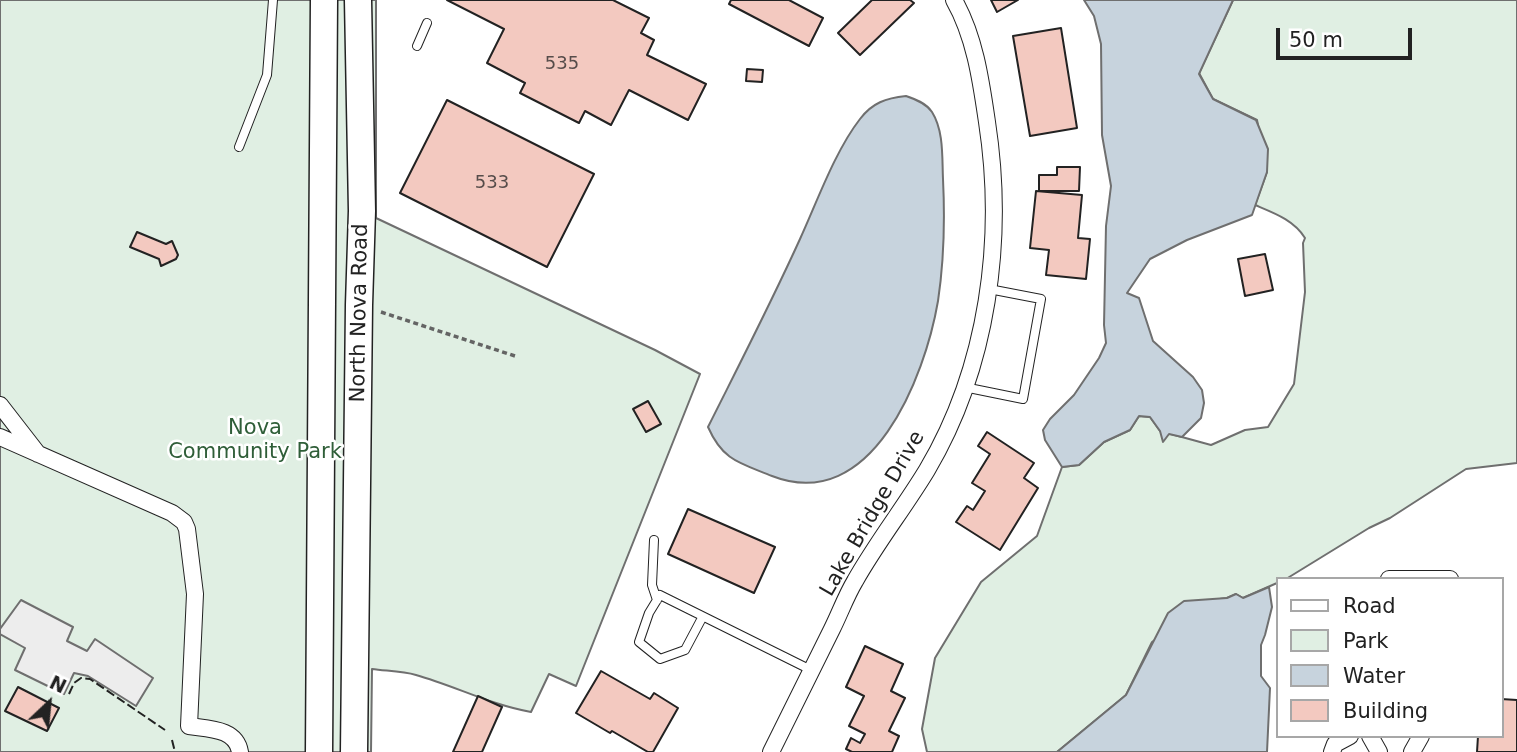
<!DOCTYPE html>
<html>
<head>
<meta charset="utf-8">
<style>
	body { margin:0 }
	#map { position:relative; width:1517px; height:752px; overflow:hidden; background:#fff; font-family:"DejaVu Sans",sans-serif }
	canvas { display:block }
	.legend { position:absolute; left:1276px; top:577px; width:228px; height:161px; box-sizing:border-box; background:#fff; border:2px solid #a7a7a7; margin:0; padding:9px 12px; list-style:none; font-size:21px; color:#222 }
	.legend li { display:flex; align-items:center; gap:14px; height:35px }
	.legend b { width:35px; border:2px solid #a7a7a7 }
	.north { position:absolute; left:14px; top:668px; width:70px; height:70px; -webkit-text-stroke:5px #fff; paint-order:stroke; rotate:26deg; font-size:19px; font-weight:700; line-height:28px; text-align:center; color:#222 }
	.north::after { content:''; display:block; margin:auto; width:24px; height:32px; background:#222; clip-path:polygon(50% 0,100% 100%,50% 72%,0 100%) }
	.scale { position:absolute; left:1276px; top:28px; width:136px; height:32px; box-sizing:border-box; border:4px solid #222; border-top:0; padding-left:9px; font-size:21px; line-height:24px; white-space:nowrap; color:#222; -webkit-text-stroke:5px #fff; paint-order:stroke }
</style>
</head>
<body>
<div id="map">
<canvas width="1517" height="752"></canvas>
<ul class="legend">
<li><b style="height:9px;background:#fff"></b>Road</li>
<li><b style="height:19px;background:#e0efe3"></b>Park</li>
<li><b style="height:19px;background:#c7d3dd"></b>Water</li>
<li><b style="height:19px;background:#f3c9c0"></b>Building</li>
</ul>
<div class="north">N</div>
<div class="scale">50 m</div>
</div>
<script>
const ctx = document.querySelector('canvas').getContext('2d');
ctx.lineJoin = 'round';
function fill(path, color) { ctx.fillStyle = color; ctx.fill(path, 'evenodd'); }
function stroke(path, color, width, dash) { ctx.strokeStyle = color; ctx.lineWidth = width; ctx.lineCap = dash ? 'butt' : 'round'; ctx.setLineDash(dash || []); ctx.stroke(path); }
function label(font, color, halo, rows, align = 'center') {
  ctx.font = font + ' "DejaVu Sans",sans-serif'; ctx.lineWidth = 5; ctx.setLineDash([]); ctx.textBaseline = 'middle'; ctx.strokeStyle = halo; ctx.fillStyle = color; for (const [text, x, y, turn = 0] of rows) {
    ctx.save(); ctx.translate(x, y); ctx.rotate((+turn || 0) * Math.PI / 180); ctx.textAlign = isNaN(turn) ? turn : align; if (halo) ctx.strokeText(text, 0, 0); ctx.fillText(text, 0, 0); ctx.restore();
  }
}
const green = new Path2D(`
	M0,0H376V218L655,350L700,374L576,686L549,674L531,712C491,705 455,686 416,675C402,671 386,671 372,669L371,752H0Z
	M1233,0H1517V463L1466,469L1390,518L1369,528L1286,579H1277V583L1243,598L1236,594L1227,598L1212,600L1152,642L1126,695L1057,752H927L922,729L935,658L981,582L1037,536L1062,467L1079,465L1104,442L1130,430L1139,416L1150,417L1160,431L1211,445L1245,430L1268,427L1294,384L1305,292L1303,243L1305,238C1294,220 1274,213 1255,205L1267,172L1257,120L1213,99L1199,73Z`);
const parking = new Path2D(`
	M21,600L73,627L67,641L87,651L95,639L153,678L136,706L88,676L74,673L64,694L15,670L25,648L0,634V629Z`);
const water = new Path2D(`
	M1084,0H1233L1199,74L1213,99L1256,120L1268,149L1267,172L1252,215L1187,240L1150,259L1127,293L1139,298L1153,341L1193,377L1202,390L1204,403L1201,418L1182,437L1169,434L1163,442L1160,431L1150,417L1139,416L1130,430L1104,442L1079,465L1062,467L1045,440L1043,430L1050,419L1074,395L1099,358L1106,343L1104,325L1106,226L1111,186L1102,135L1101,44L1094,16Z
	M906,96C915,99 926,103 932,112C944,131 942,158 943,179C945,220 944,261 938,301C925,377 872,515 772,476C740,463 723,461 708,427C739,365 771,303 800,239C817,202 835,151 860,119C872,103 886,98 906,96Z
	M1269,587L1272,607L1265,635L1261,645V676L1270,688L1267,752H1057L1126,695L1168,613L1184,601L1227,598L1236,594L1243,598Z`);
const building = new Path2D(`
	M447,0H613L649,18L641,33L654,40L647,55L706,84L688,120L629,90L611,125L585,111L579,123L520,93L525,83L487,63L504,29Z
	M731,0H789L823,18L809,46L729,4Z
	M872,0H910L914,3L860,55L838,33Z
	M991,0H1018L997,12Z
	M1061,28L1077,128L1030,136L1013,36Z
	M747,69L763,70L762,82L746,81Z
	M447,100L594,174L547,267L400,193Z
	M1057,167H1080L1079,191H1039V175H1057Z
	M1036,191L1082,195L1078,238L1090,239L1086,279L1046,275L1049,250L1030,248Z
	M137,232L166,244L172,241L178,255L176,259L161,266L159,259L130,247Z
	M1265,254L1273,290L1245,296L1238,259Z
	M648,401L661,424L646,432L633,409Z
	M987,432L1034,463L1024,478L1038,488L1000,550L956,522L967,506L973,510L985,491L972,483L990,454L978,446Z
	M688,509L775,547L754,593L668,554Z
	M865,646L903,664L891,691L905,698L889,731L899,736L892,752H852L846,749L851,738L860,743L865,734L849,726L864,696L846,687Z
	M601,671L650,699L654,693L678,708L653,752H648L612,731L610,733L576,713Z
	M18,687L59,708L47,731L5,711Z
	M478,696L502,707L482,752H453Z
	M1501,699L1517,700V752H1477L1478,736H1501Z`);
const path = new Path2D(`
	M381,312L518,357`);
const service = new Path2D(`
	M417,46L427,23
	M239,147L267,75L273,0
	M964,387L1023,399L1041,299L989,289
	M654,540L652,585L657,600
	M702,618L685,650L660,659L639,642L649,613L660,595L811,670`);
const minor = new Path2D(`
	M0,405L38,454
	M0,437L172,513L184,522L187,529L195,594L189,726C208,729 236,728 240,752
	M1389,579H1450
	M1370,736L1379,752
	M771,752C791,711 812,670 832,629C840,613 846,596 855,581C877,542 904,508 927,470C988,367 1005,239 987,122C981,81 975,37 954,0
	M1332,752L1335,744L1350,736
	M1412,752L1421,736`);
const primary = new Path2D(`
	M319,752L324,0
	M354,752L359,305L362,211L358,0`);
const fence = new Path2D(`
	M69,694L74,683L81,678L90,679L165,730
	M172,740L175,752`);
const numberNames = [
	["535",562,64],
	["533",492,183]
];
const streetNames = [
	["North Nova Road",360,313,-89],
	["Lake Bridge Drive",873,514,-60]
];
const parkNames = [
	["Nova",255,429],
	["Community Park",255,453]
];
fill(green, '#e0efe3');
stroke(green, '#6f6f6f', 2);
fill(parking, '#ededed');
stroke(parking, '#6f6f6f', 2);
fill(water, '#c7d3dd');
stroke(water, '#6f6f6f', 2);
fill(building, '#f3c9c0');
stroke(building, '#222', 2);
stroke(service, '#222', 10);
stroke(minor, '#222', 18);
stroke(primary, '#222', 29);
stroke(path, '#646464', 3.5, [5, 3.5]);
stroke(service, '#fff', 8);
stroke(minor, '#fff', 16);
stroke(primary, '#fff', 26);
stroke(fence, '#222', 2, [9, 3.5]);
label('18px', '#564c4a', null, numberNames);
label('21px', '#222', '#fff', streetNames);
label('21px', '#2f5e38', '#fff', parkNames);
</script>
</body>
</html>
